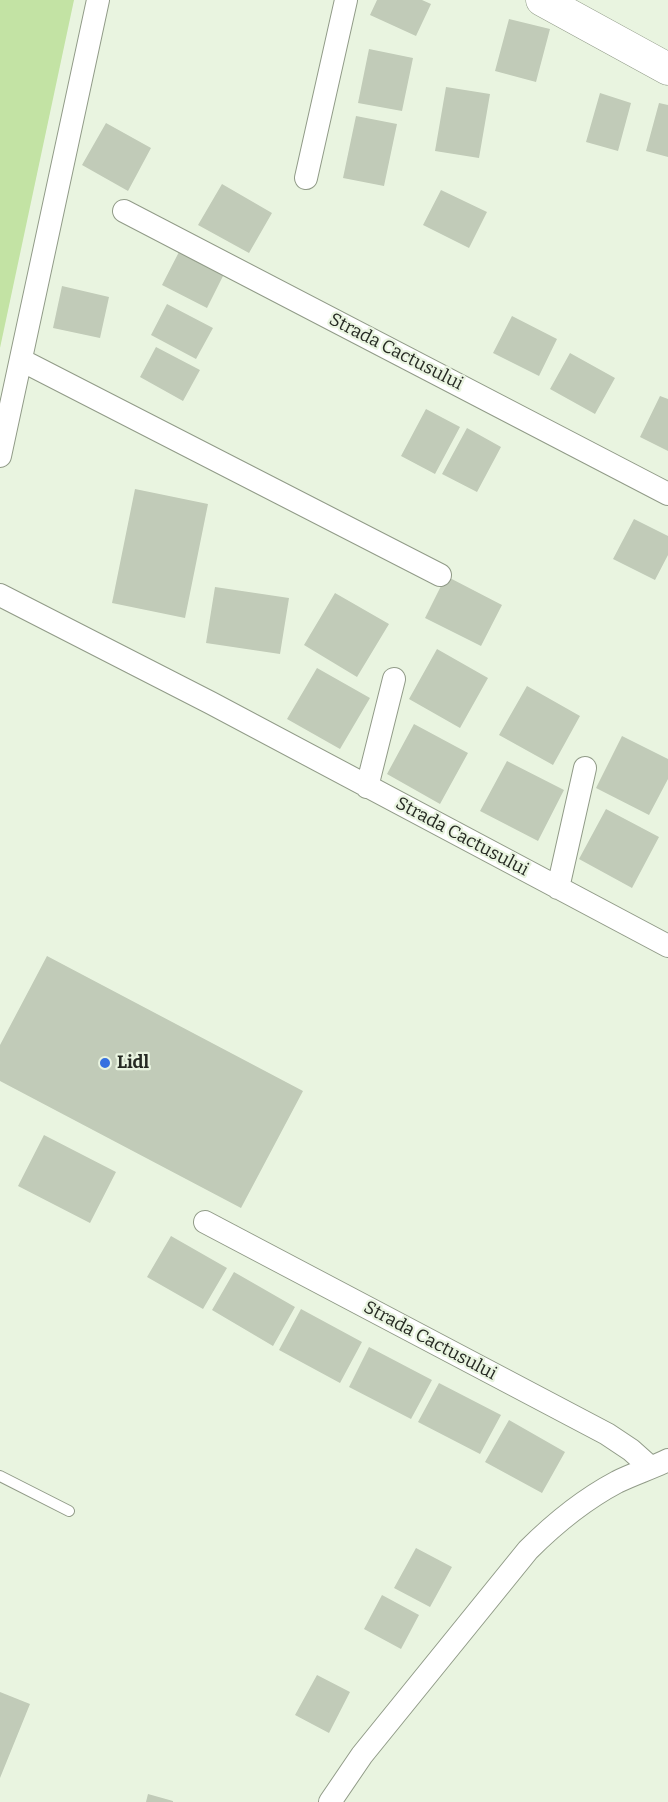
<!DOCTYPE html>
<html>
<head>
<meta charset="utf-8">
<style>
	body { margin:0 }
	canvas { display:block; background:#e9f4e0 }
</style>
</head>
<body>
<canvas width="668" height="1802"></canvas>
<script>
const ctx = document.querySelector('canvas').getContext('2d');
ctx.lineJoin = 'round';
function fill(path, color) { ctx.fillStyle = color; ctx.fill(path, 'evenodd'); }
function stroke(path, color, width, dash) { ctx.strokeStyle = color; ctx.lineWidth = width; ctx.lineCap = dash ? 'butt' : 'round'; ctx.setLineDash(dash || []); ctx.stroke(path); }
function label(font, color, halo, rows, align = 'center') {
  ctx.font = font + ' Bitter,serif'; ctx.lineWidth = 4.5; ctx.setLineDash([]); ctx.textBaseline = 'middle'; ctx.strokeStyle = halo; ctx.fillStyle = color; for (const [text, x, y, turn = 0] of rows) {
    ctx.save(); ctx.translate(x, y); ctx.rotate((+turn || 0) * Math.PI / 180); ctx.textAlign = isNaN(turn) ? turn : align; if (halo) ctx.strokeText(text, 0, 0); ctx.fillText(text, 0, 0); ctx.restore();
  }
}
const green = new Path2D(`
	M0,0H74L0,348Z`);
const building = new Path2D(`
	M377,0H422L431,4L416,36L370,15Z
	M509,19L550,29L536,82L495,71Z
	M369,49L413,58L402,111L358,103Z
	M446,87L490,94L479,158L435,151Z
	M600,93L631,103L618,151L586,142Z
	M659,103L668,105V157L646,151Z
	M356,116L397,124L384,186L343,178Z
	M106,123L151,148L128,191L82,165Z
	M222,184L272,213L249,253L198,225Z
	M441,190L487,212L469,248L423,225Z
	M180,250L225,272L207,308L162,285Z
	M62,286L109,297L100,338L53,328Z
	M167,304L213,328L196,359L151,335Z
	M512,316L557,339L539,376L493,353Z
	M156,347L200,370L183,401L140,377Z
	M570,353L615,378L595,414L550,389Z
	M660,396L668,399V451L640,437Z
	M426,409L460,427L435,474L401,456Z
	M467,428L501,447L477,492L442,474Z
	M135,489L208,504L185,618L112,603Z
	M634,519L668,536V555L655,580L613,559Z
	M446,576L502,605L481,646L425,618Z
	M215,587L289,598L280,654L206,643Z
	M335,593L389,624L357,677L304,645Z
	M437,649L488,678L460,728L409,699Z
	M317,668L370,698L340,749L287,719Z
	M527,686L580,716L553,765L499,735Z
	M414,724L468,753L440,804L387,774Z
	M622,736L668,759V779L649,815L596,788Z
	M507,761L564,790L538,841L480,811Z
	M606,809L659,837L632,888L579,859Z
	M47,956L303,1091L241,1208L0,1081V1045Z
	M44,1135L116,1172L90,1223L18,1186Z
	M171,1236L227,1268L203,1309L147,1277Z
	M234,1272L295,1307L273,1346L212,1310Z
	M301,1309L362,1342L340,1383L279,1350Z
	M369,1347L432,1380L411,1419L349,1387Z
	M439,1383L501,1415L480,1454L418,1422Z
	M509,1420L565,1452L542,1493L485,1462Z
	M416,1548L452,1567L430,1607L394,1588Z
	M382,1595L419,1615L401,1649L364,1629Z
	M317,1675L350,1692L329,1733L295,1715Z
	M0,1692L30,1704L0,1778Z
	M148,1794L173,1801V1802H146Z`);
const lane = new Path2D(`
	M0,1476L69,1511`);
const street = new Path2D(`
	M306,178L346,0
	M124,211L668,494
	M21,360L440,575
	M0,456L98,0
	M0,595L211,703L668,946
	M367,787L394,679
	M558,888L585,768
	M205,1222L607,1434L631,1450L650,1467
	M330,1802L362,1755L528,1550C555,1523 583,1500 617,1482C633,1474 652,1468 668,1460`);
const secondary = new Path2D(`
	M542,0L668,69`);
const markers = [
	[105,1063,6,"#3671e0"]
];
const streetNames = [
	["Strada Cactusului",396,352,27],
	["Strada Cactusului",462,837,28],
	["Strada Cactusului",430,1341,28]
];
const poiNames = [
	["Lidl",117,1063]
];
fill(green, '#c3e3a4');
fill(building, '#c1cbb8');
stroke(lane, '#919b88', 12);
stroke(street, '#919b88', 24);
stroke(secondary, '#919b88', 33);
stroke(lane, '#fff', 10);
stroke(street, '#fff', 22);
stroke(secondary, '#fff', 32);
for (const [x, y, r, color] of markers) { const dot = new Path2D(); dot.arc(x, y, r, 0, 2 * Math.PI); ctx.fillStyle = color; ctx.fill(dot); stroke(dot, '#e9f4e0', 2); }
label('18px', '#262a23', '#e9f4e0', streetNames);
label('bold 18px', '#262a23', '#e9f4e0', poiNames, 'left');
</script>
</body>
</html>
